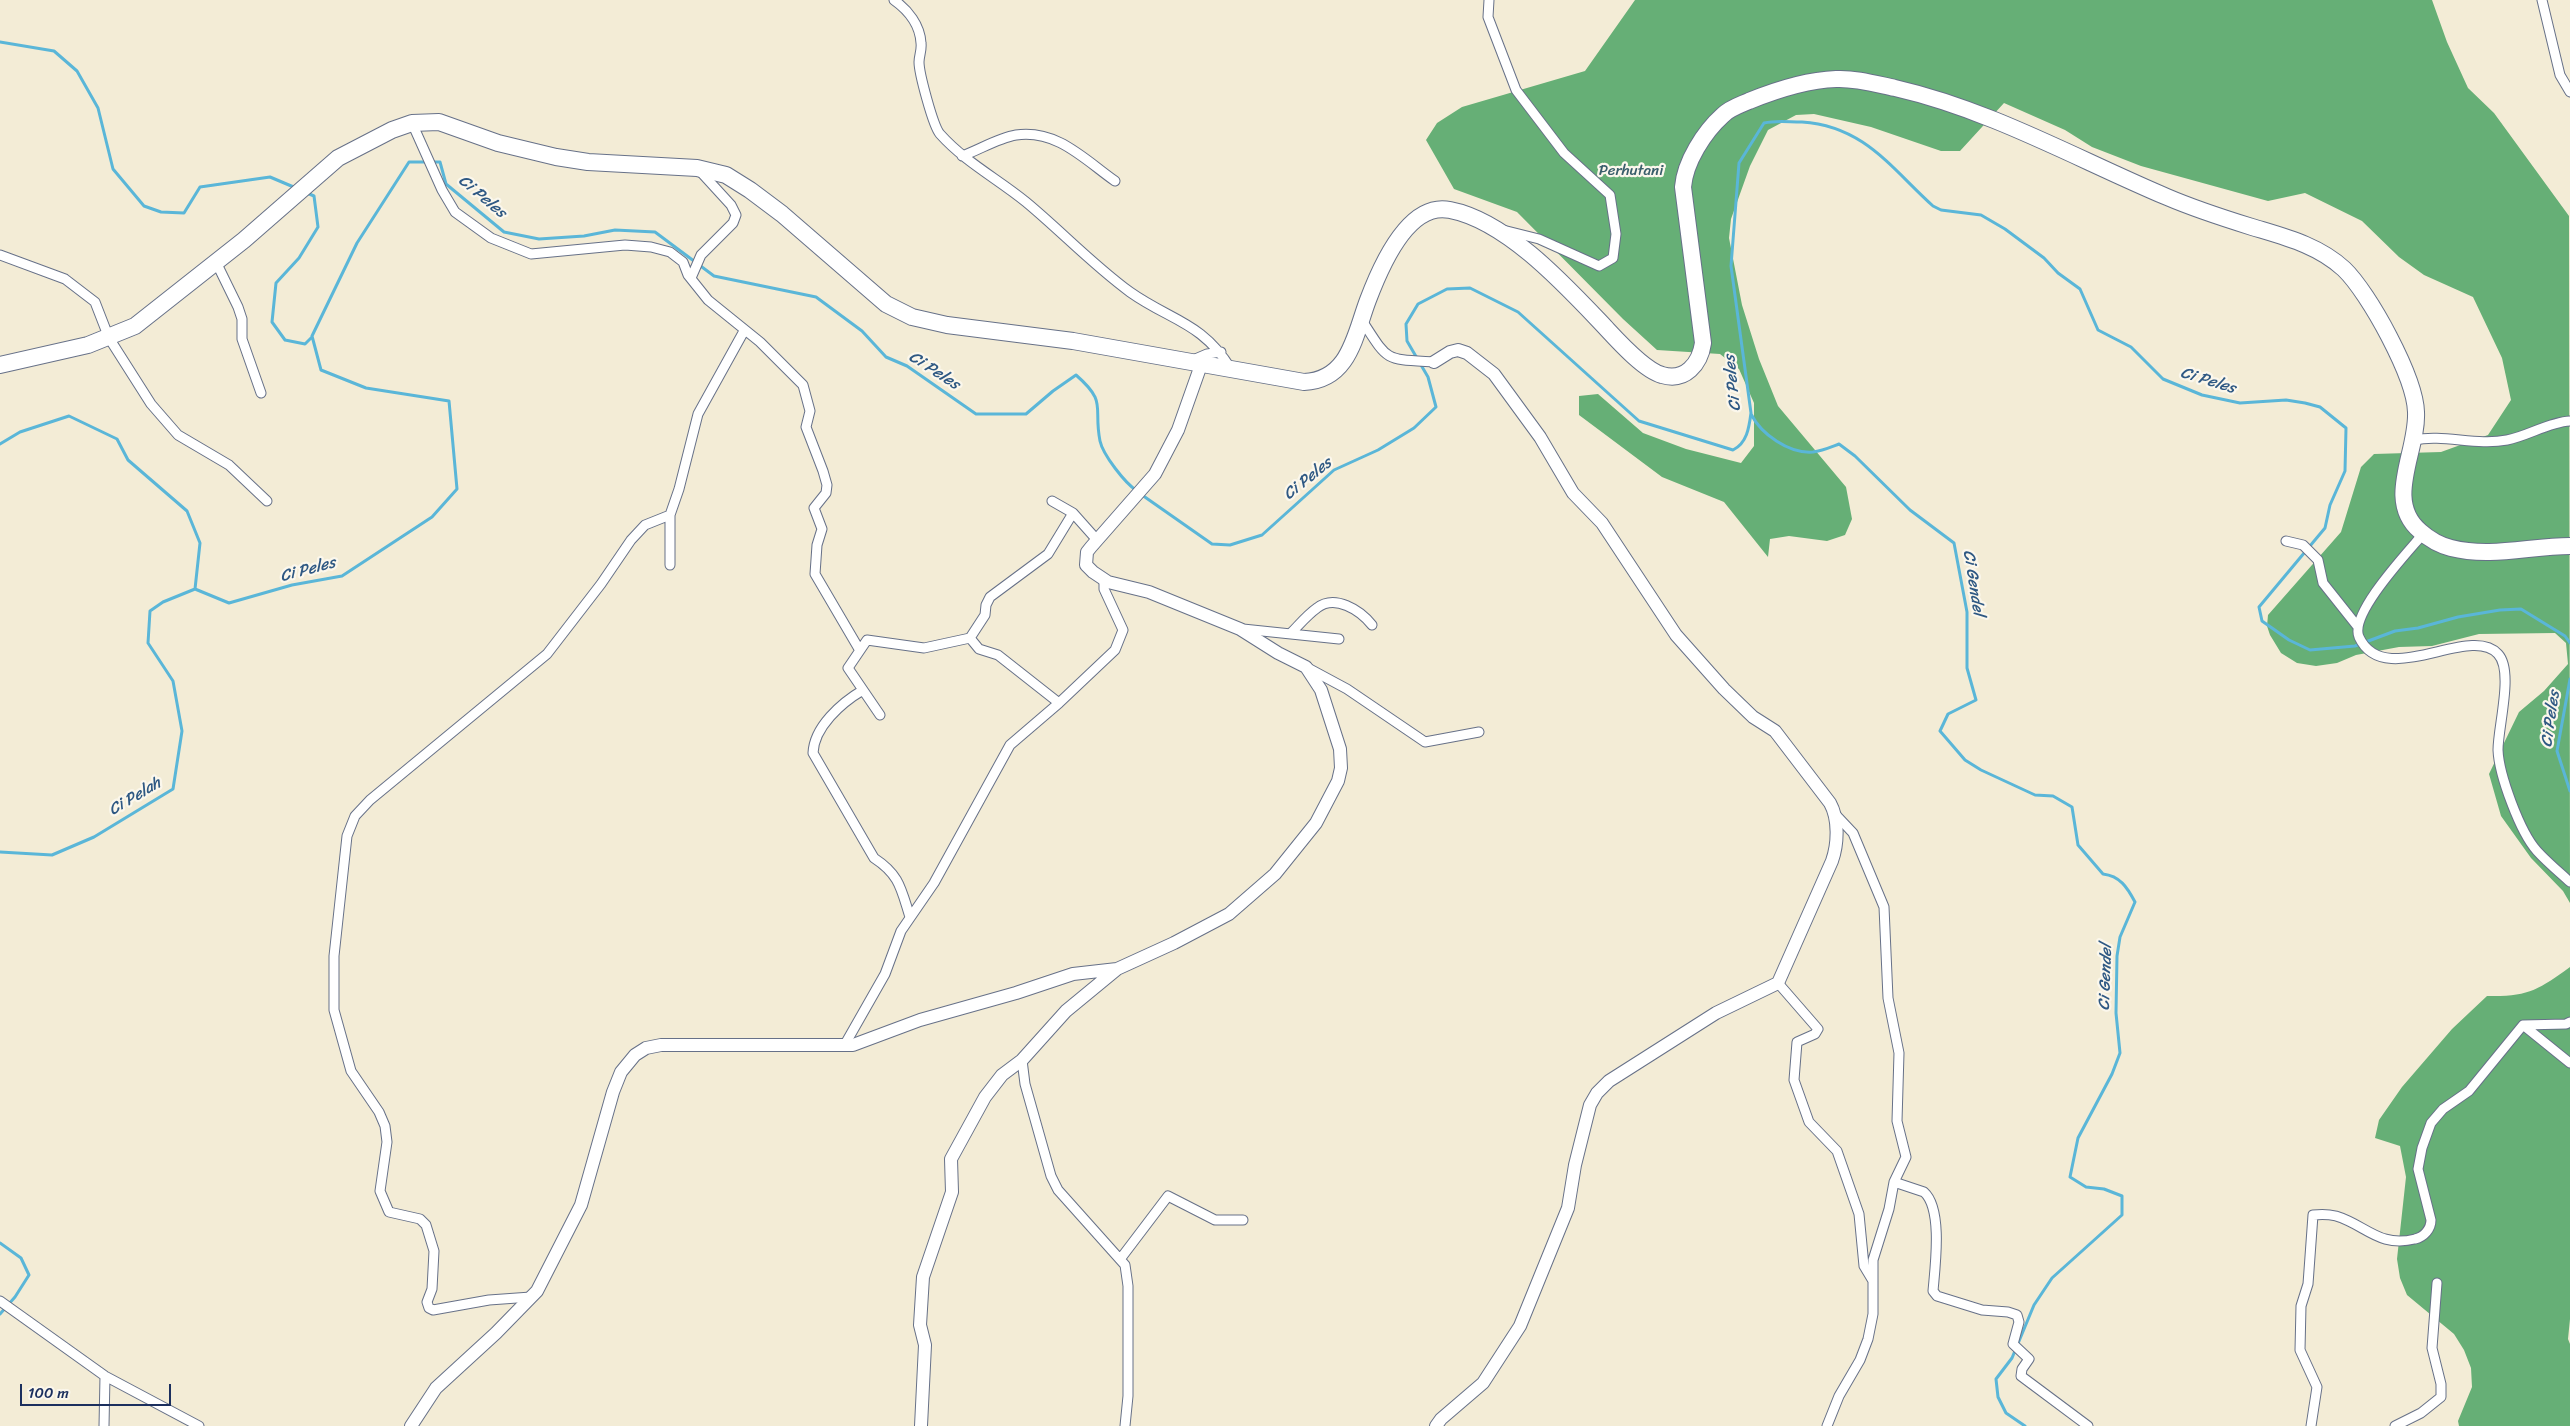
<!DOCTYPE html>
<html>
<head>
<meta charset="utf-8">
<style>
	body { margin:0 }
	#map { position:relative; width:2570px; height:1426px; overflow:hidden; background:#f3ecd6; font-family:Sriracha,sans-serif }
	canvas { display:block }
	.scale { position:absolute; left:20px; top:1384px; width:151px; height:22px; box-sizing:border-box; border:2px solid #1b2f5e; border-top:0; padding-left:6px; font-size:15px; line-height:18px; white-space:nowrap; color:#1b2f5e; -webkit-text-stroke:4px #fbf7ec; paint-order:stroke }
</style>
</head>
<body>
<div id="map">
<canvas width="2570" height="1426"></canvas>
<div class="scale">100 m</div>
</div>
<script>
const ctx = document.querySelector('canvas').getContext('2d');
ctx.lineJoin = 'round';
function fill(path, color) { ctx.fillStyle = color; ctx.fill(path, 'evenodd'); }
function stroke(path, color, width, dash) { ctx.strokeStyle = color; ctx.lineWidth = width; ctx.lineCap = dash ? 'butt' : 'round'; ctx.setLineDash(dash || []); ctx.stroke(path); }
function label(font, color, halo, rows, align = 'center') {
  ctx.font = font + ' Sriracha,sans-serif'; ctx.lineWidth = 4.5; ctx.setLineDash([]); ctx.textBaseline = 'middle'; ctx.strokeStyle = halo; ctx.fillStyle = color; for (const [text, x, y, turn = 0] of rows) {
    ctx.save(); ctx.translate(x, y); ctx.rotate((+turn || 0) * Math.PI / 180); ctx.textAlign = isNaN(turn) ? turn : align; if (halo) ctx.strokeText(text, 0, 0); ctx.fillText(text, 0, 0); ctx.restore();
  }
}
const forest = new Path2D(`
	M1635,0H2432L2447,42L2468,88L2494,113L2569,216L2570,903L2563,891L2531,858L2501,816L2489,774L2519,712L2544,691L2568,664L2566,643L2555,633L2479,634L2432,646L2399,647L2356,655L2337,663L2316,666L2297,663L2281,653L2270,635L2267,626L2268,615L2341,532L2361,467L2374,454L2441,452L2488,435L2511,400L2502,358L2473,297L2424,275L2399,257L2362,221L2305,193L2268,201L2141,166L2092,147L2065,130L2004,103L1960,151H1941L1871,127L1814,114L1796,115L1768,130L1750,166L1731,219L1729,238L1742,305L1759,359L1778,406L1846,487L1852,519L1845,535L1827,541L1789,536L1770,539L1768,557L1724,502L1662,477L1579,415V396L1598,394L1643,433L1686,449L1741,463L1754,446V403L1739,369L1720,354L1657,350L1623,319L1517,212L1454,189L1426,140L1437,123L1462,107L1585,71Z
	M2570,967V1319L2568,1339L2570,1344V1426H2459L2458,1421L2472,1387L2471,1368L2464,1350L2454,1334L2407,1295L2400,1278L2397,1259L2406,1177L2400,1146L2375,1138L2379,1120L2402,1087L2452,1029L2487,996C2528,997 2538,990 2570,967Z`);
const stream = new Path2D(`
	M0,42L54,51L77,71L98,108L113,169L144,206L161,212L184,213L200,187L270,177L296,188
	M307,193L314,196L318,227L299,258L276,283L272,322L285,340L305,344L312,337
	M1751,414C1761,434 1789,454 1813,452C1822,451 1831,447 1839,444L1855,456L1910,510L1954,543L1967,612V668L1976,700L1948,714L1940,731L1965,760L1981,770L2035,795L2053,796L2072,807L2078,845L2103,874C2120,876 2127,887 2135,902L2120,937L2117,956L2116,1013L2120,1053L2112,1074L2078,1138L2070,1177L2086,1187L2104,1189L2122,1196V1215L2052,1278L2034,1305L2012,1358L1996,1379L1998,1397L2006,1413L2025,1426
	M0,444L20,432L69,416L117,439L128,460L187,511L200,543L195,589L229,603L292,585L342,576L432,517L457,489L449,401L366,388L321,370L312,336L357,243L409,162H440L446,184L504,232L539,239L584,236L615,230L655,232L714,276L816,297L862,331L886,357L907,366L976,414H1026L1053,391L1076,375C1108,403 1093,406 1100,441C1103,455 1125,483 1137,491
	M1142,495L1212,544L1230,545L1262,535L1334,470L1378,450L1414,428L1436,407L1428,377L1407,341L1406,324L1418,304L1447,289L1470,288L1518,312L1639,421L1733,450C1747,443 1749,428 1751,413L1731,266L1739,163L1764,123C1777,120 1788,122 1802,122C1864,126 1891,168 1933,206L1941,210L1981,215L2005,229L2044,258L2058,273L2080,289L2098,330L2131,347L2163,379L2202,395L2240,403L2286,400L2305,403L2320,407L2346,428L2345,471L2330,505L2325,528L2259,607L2262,621L2289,640L2310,650L2355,646L2395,631L2418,628L2458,617L2500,610L2521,609L2565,636L2570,643
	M2570,679L2557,751L2570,791
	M0,852L52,855L94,837L173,789L182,731L173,681L148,643L150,611L163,602L195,589
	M0,1243L21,1258L29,1275L15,1297L0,1314`);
const street = new Path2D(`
	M894,0C908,10 920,25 921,43C922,50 919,56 919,62C919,73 933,126 940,134C965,162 998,179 1026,202C1061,231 1093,265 1130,292C1171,321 1202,322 1231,369
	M1489,0L1488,17L1516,90L1564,153L1610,195L1616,234L1613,258L1599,266L1539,239L1503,230
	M2542,0L2560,75L2570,92
	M412,123L442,190L455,212L491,238L531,254L625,245L651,247L670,252L683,262L688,275L708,300L760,342L803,385L810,411L806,427L823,471L827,485L826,493L814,508L822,529L817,545L815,574L859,649
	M962,156C979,150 998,138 1016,135C1057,129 1085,160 1115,181
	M0,255L65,279L95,302L109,338L151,404L178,435L229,465L267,501
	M216,262L238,307L242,319V339L261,393
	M691,278L701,255L733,223L736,215L731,205L699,170
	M1361,319C1389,362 1383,359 1434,362
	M1193,360L1207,354L1221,352
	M2414,440C2444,434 2476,446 2507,440C2528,436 2549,422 2570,421
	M1052,501L1073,513L1097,540
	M2423,534C2408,552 2349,614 2359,637C2384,691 2470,623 2498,654C2514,671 2498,726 2498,750C2499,775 2520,832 2537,851C2547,862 2559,872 2570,882
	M2286,541L2303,545L2318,560L2323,583L2358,627
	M670,565V515L679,489L698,414L744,331
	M1243,629L1339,639
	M1291,633C1299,625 1307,615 1317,608C1335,594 1360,610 1372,625
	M970,638L985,615L986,605L990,597L1048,554L1073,513
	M1308,668L1347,689L1425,742L1479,732
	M863,690C841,703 814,727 813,753L874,858C900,875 901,889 910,917
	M880,715L848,668L867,640L924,648L970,638L979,649L998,655L1059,703
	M1778,983L1818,1029L1815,1034L1797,1042L1794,1080L1809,1122L1837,1151L1859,1214L1864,1266L1873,1281
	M2523,1025L2570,1063
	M844,1046L885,974L901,931L934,883L1010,745L1059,703L1115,650L1123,630L1104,589V580
	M1022,1060L1025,1084L1051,1176L1058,1190L1125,1265L1128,1286V1396L1125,1426
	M1894,1182L1924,1192C1943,1209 1935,1267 1933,1291L1937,1296L1982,1310L2008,1312L2017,1315L2019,1322L2013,1344L2029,1359L2022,1369L2021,1376L2088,1426
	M1121,1258L1168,1196L1215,1220H1243
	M531,1297L489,1300L433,1310L429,1308L427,1302L432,1289L434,1251L426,1225L420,1219L389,1212L380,1191L387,1142L385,1126L379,1112L351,1071L334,1010V956L347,836L355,816L370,800L547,654L601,584L631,540L645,525L670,515
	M0,1301L105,1376L199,1426
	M104,1426L105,1376
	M1827,1426L1839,1396L1860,1360L1868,1339L1873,1314V1260L1889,1209L1894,1182L1906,1157L1897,1121L1899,1053L1888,998L1884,907L1853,833L1836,815
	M2311,1426L2317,1387L2300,1350L2301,1306L2308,1284L2313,1215C2321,1214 2328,1214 2336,1216C2366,1225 2379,1248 2415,1239C2424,1237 2431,1229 2431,1220L2418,1169L2422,1148L2431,1123L2443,1109L2469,1091L2523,1025L2566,1024L2570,1022
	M2395,1426L2421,1413L2441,1397V1384L2432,1348L2437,1283`);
const secondary = new Path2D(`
	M1434,362L1450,352L1458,350L1467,353L1494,374L1540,437L1573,493L1602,523L1676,635L1724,689L1753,717L1775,731L1830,803C1839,819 1838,844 1832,861L1778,983L1716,1013L1609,1081L1597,1093L1590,1105L1575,1165L1568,1208L1520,1326L1483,1383L1441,1419L1436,1426
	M411,1426L436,1388L496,1333L537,1291L581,1205L613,1092L621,1072L635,1055L646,1048L661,1045H853L920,1020L1016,993L1073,974L1117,969L1174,943L1229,914L1275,874L1316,823L1338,781L1341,768L1340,749L1321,690L1306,667L1278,653L1240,629L1149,592L1108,582L1093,572L1086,565L1087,552L1091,547L1155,474L1178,430L1201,365
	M921,1426L925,1345L920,1325L923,1277L952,1192L951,1159L985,1097L1002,1075L1022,1060L1066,1011L1117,969`);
const highway = new Path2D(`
	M0,365L88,345L135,326L244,240L338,158L392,130L412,123L439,122L498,143L556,157L588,162L697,168L726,175L750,190L782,214L886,304L912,317L947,325L1073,341L1304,382C1350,380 1355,334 1368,300C1380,268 1408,201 1450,210C1507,221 1566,286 1605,327C1618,341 1644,370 1662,375C1685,382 1700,364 1703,343L1683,187C1685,162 1704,132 1723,115C1730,108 1740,105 1749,101C1776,90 1807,80 1836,79C1856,78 1876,84 1895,88C1991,110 2077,159 2167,197C2195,209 2223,218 2252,227C2285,237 2318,245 2344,269C2369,293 2415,377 2416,412C2418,452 2384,500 2420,531C2429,539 2439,545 2451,548C2491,558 2530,546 2570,546`);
const parkNames = [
	["Perhutani",1631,171]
];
const waterNames = [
	["Ci Peles",482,197,40],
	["Ci Peles",934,371,33],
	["Ci Peles",2208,381,17],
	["Ci Peles",1733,383,-96],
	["Ci Peles",1308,479,-39],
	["Ci Peles",308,570,-15],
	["Ci Gendel",1973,583,81],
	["Ci Peles",2551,719,-82],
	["Ci Pelah",135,797,-31],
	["Ci Gendel",2106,977,-88]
];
fill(forest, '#66af76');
stroke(stream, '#5ab6d8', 3);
stroke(street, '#677188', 11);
stroke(secondary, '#677188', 14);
stroke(highway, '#677188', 18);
stroke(street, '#fff', 9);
stroke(secondary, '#fff', 12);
stroke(highway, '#fff', 16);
label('15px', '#395e6b', '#fbf7ec', parkNames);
label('italic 16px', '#2e5883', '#fbf7ec', waterNames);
</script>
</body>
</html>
